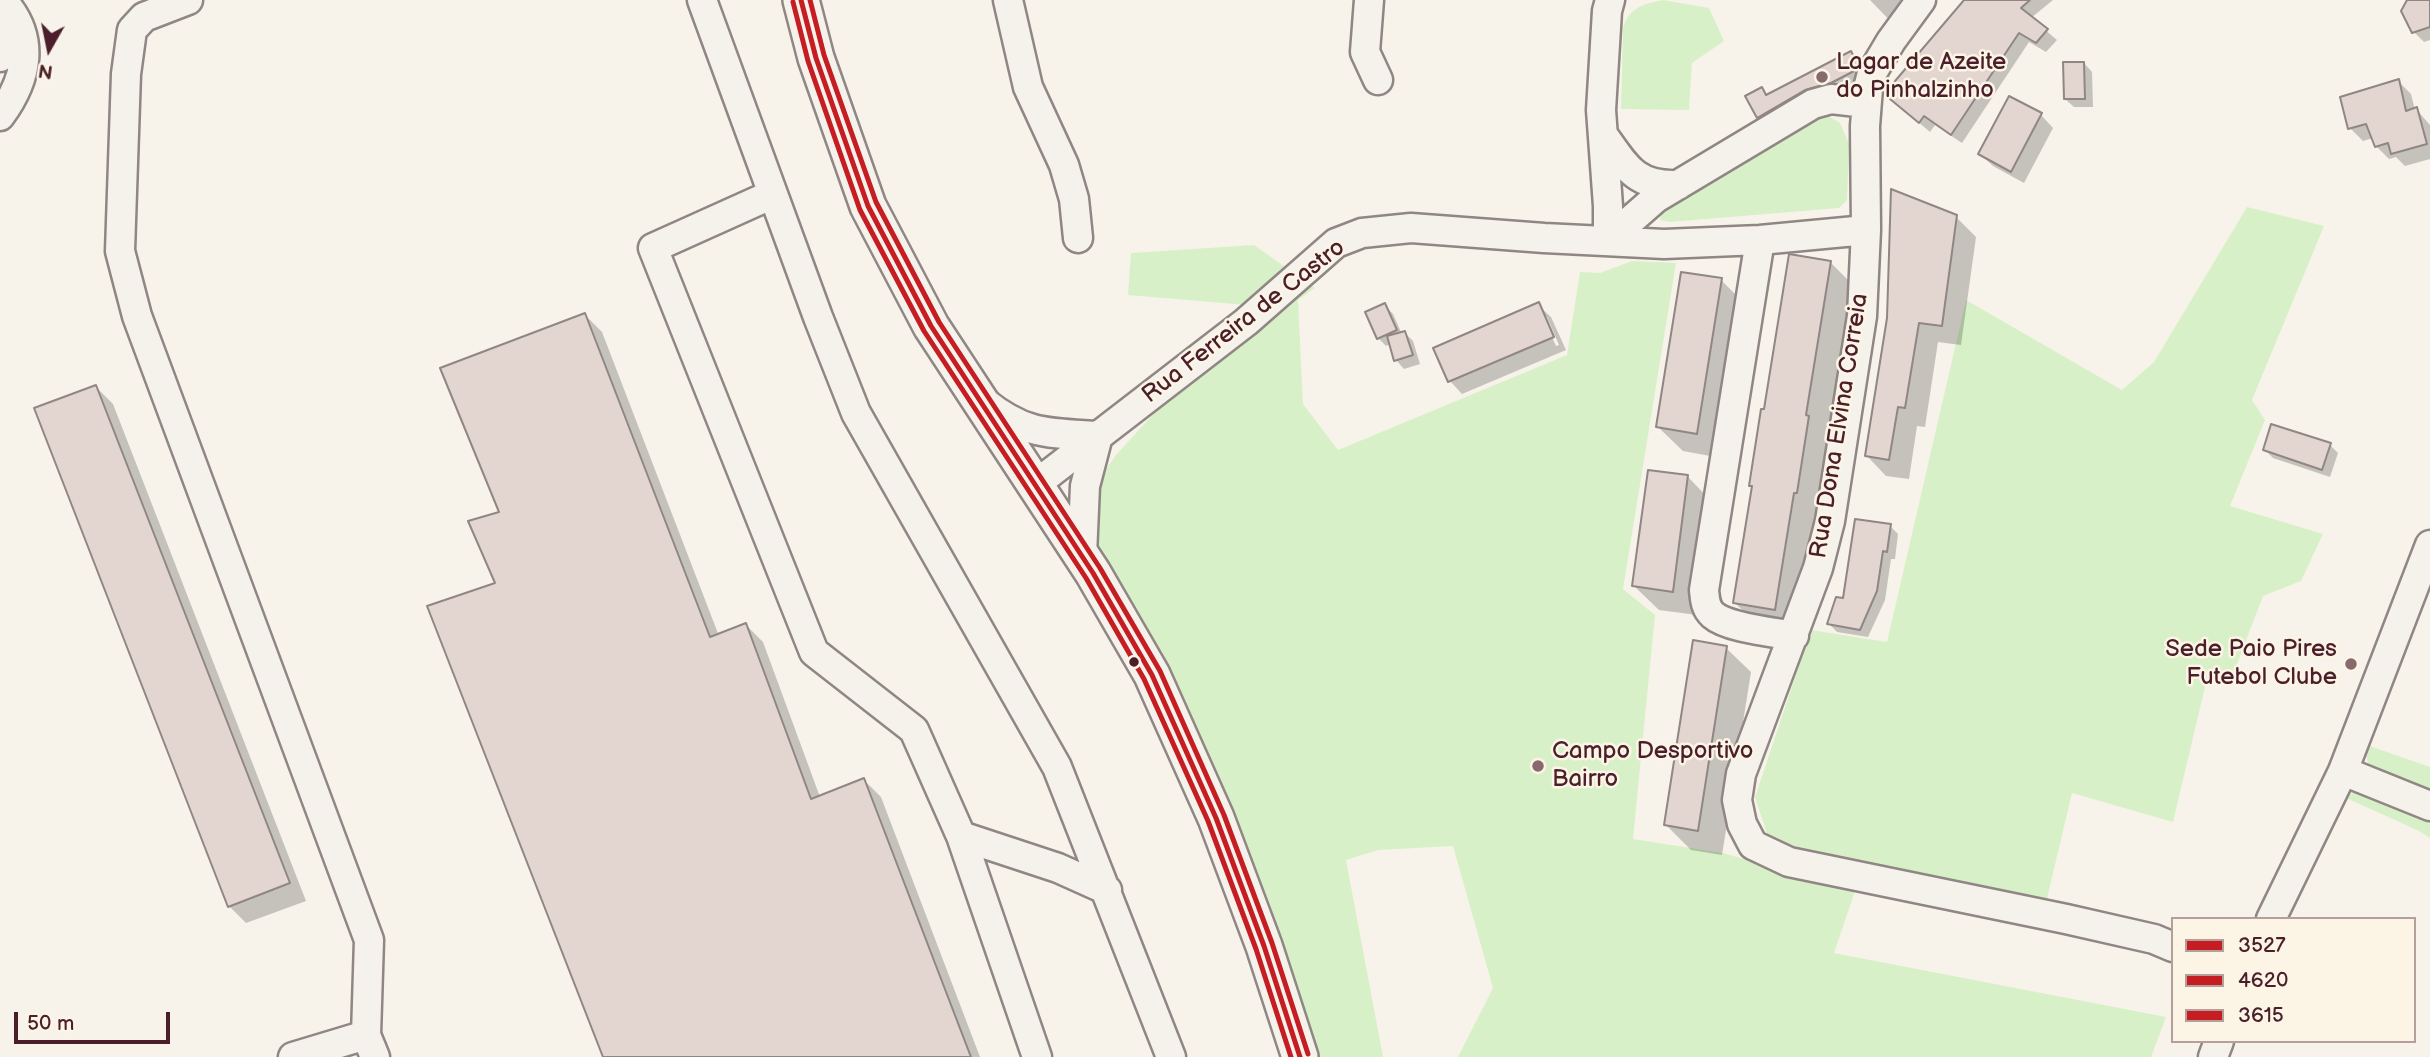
<!DOCTYPE html>
<html>
<head>
<meta charset="utf-8">
<style>
	body { margin:0 }
	#map { position:relative; width:2430px; height:1057px; overflow:hidden; background:#f7f3ea; font-family:"Balsamiq Sans",sans-serif }
	canvas { display:block }
	.legend { position:absolute; left:2171px; top:917px; width:245px; height:126px; box-sizing:border-box; background:#fcf5e5; border:2px solid #b59f9b; margin:0; padding:9px 12px; list-style:none; font-size:21px; color:#4a1f2b }
	.legend li { display:flex; align-items:center; gap:14px; height:35px }
	.legend b { width:35px; border:2px solid #b59f9b }
	.north { position:absolute; left:14px; top:14px; width:70px; height:70px; -webkit-text-stroke:5px #fcf5e5; paint-order:stroke; rotate:189deg; font-size:19px; font-weight:700; line-height:28px; text-align:center; color:#4a1f2b }
	.north::after { content:''; display:block; margin:auto; width:24px; height:32px; background:#4a1f2b; clip-path:polygon(50% 0,100% 100%,50% 72%,0 100%) }
	.scale { position:absolute; left:14px; top:1012px; width:156px; height:32px; box-sizing:border-box; border:4px solid #4a1f2b; border-top:0; padding-left:9px; font-size:21px; line-height:24px; white-space:nowrap; color:#4a1f2b; -webkit-text-stroke:5px #fcf5e5; paint-order:stroke }
</style>
</head>
<body>
<div id="map">
<canvas width="2430" height="1057"></canvas>
<ul class="legend">
<li><b style="height:9px;background:#c61d23"></b>3527</li>
<li><b style="height:9px;background:#c61d23"></b>4620</li>
<li><b style="height:9px;background:#c61d23"></b>3615</li>
</ul>
<div class="north">N</div>
<div class="scale">50 m</div>
</div>
<script>
const ctx = document.querySelector('canvas').getContext('2d');
ctx.lineJoin = 'round';
function fill(path, color) { ctx.fillStyle = color; ctx.fill(path, 'evenodd'); }
function stroke(path, color, width, dash) { ctx.strokeStyle = color; ctx.lineWidth = width; ctx.lineCap = dash ? 'butt' : 'round'; ctx.setLineDash(dash || []); ctx.stroke(path); }
function label(font, color, halo, rows, align = 'center') {
  ctx.font = font + ' "Balsamiq Sans",sans-serif'; ctx.lineWidth = 5; ctx.setLineDash([]); ctx.textBaseline = 'middle'; ctx.strokeStyle = halo; ctx.fillStyle = color; for (const [text, x, y, turn = 0] of rows) {
    ctx.save(); ctx.translate(x, y); ctx.rotate((+turn || 0) * Math.PI / 180); ctx.textAlign = isNaN(turn) ? turn : align; if (halo) ctx.strokeText(text, 0, 0); ctx.fillText(text, 0, 0); ctx.restore();
  }
}
const green = new Path2D(`
	M1663,0L1709,8L1724,41L1692,63L1689,110L1621,109L1623,28C1629,7 1644,4 1663,0Z
	M1817,109L1840,123L1849,144L1847,200L1839,208L1670,222L1660,220L1664,204Z
	M2247,207L2324,226L2252,400L2265,420L2230,506L2323,534L2301,581L2263,596L2232,677L2206,683L2173,822L2072,793L2045,907L1844,867L1770,843L1755,797L1811,630L1887,642L1966,300L2122,390L2154,362Z
	M1254,245L1315,288L1298,300L1303,404L1338,450L1567,355L1580,272L1600,273L1632,261L1676,263L1623,589L1655,615L1633,839L1723,853L1855,891L1834,953L2166,1017L2151,1057H1458L1493,988L1453,846L1378,850L1346,860L1383,1057H1317L1270,924L1095,544L1093,488L1116,455L1168,398L1246,305L1128,295L1131,253Z
	M2364,744L2430,767V792L2387,777L2368,764Z
	M2370,786L2430,813V838L2419,831L2344,797Z`);
const shadow = new Path2D(`
	M1870,0H1934L1897,28Z
	M1966,0H2053L2031,18L2057,40L2046,52L2029,42L1962,143L1935,125L1930,132L1897,104Z
	M2409,0H2430V40L2424,42L2414,32Z
	M1850,53L1859,61L1865,74L1864,78L1766,126L1758,117L1762,90L1768,96Z
	M2084,63L2092,72L2093,107H2074L2065,99Z
	M2398,81L2411,94L2415,110L2416,109L2430,125V159L2405,166L2396,157L2389,159L2376,146L2373,138L2363,141L2350,128Z
	M2041,115L2053,128L2024,183L1993,166L1980,154Z
	M1956,217L1976,237L1961,345L1938,342L1925,427L1917,426L1909,479L1886,476L1867,456Z
	M1830,262L1855,287L1799,634L1760,627L1735,603L1753,488L1750,485L1765,411Z
	M1721,280L1746,305L1721,458L1683,451L1658,427Z
	M1538,305L1551,317L1566,350L1462,394L1450,381ZM1543,317H1547L1559,345L1556,346Z
	M1385,306L1393,314L1402,334L1405,333L1413,341L1420,364L1404,369L1396,360L1391,344L1386,346L1378,338Z
	M585,315L602,332L719,636L746,625L763,642L820,797L864,780L881,797L980,1057H605L498,584L501,513Z
	M96,387L113,404L306,901L246,923L229,906Z
	M2330,445L2338,453L2330,477L2273,458L2265,450Z
	M1688,477L1712,502L1697,615L1659,610L1634,586Z
	M1890,526L1898,534L1895,559H1891L1885,600L1868,637L1837,632L1829,624Z
	M1726,648L1751,672L1722,855L1691,850L1666,825Z`);
const building = new Path2D(`
	M1964,0H2030L2021,8L2048,29L2036,43L2019,33L1951,135L1924,116L1919,123L1884,94Z
	M2407,0H2430V27L2412,33L2401,11Z
	M1851,51L1858,65L1856,70L1831,83L1805,90L1757,118L1745,96L1762,87L1766,95Z
	M2063,62H2084L2085,99H2064Z
	M2399,79L2406,111L2417,107L2427,144L2391,154L2388,143L2375,147L2366,124L2348,129L2340,97Z
	M2009,96L2042,113L2011,172L1978,154Z
	M1891,189L1957,215L1942,326L1919,323L1905,408L1898,407L1889,460L1865,456L1887,318Z
	M1789,254L1831,261L1806,415L1809,416L1797,493H1794L1775,610L1733,603L1752,486H1749L1761,409H1764Z
	M1681,272L1722,278L1697,434L1656,427Z
	M1539,302L1554,337L1448,382L1433,348Z
	M1385,303L1397,330L1377,339L1365,312Z
	M585,313L710,637L746,623L811,799L864,778L971,1057H603L427,606L495,583L468,521L499,512L440,368Z
	M1405,331L1413,355L1394,361L1387,336Z
	M96,385L290,883L228,907L34,408Z
	M2271,424L2331,443L2322,470L2263,450Z
	M1648,470L1688,475L1673,592L1632,586Z
	M1855,519L1891,524L1887,552L1883,551L1877,591L1860,630L1827,624L1836,597L1843,598Z
	M1693,640L1727,646L1698,831L1664,825Z`);
const minor = new Path2D(`
	M188,0L144,17L132,30L126,74L120,251L137,316L369,940L366,1035L375,1057
	M702,0L818,317L856,413L1057,767L1171,1057
	M1008,0L1028,87L1064,165L1074,199L1078,238
	M1369,0L1365,52L1378,80
	M1921,0L1891,41L1872,73L1868,88L1865,126L1866,230L1862,316L1830,521L1818,568L1741,774L1737,800L1742,824L1753,845L1789,862L2066,919L2154,939L2173,947
	M0,34V57
	M0,116C28,78 36,37 2,0
	M1604,136C1626,167 1636,187 1678,185
	M773,194L653,248L814,652L914,730L961,836L1037,1057
	M1608,240L1656,198L1813,104L1831,99L1866,103
	M1608,240V206L1601,110L1607,11L1610,0
	M1760,240L1704,590C1705,599 1705,608 1713,615C1728,628 1773,632 1794,636
	M984,402C1025,435 1048,433 1098,436
	M1036,484L1246,322L1336,243L1362,233L1411,228L1544,238L1664,244L1760,240L1866,230
	M1082,555L1085,486L1098,436
	M2343,771L2430,806
	M961,836L1058,868L1107,890
	M2271,919L2343,771L2430,545
	M293,1057L366,1035
	M2213,1057L2219,1041`);
const major = new Path2D(`
	M801,0L816,58L868,206L931,326L1093,573L1152,675L1216,818L1264,946L1300,1057`);
const bus1 = new Path2D(`
	M801,0L816,58L868,206L931,326L1093,573L1152,675L1216,818L1264,946L1300,1057`);
const bus2 = new Path2D(`
	M793,2L808,61L860,210L924,331L1086,578L1144,679L1208,821L1256,949L1291,1057`);
const bus3 = new Path2D(`
	M810,0L824,55L876,202L939,322L1100,568L1160,671L1224,815L1272,943L1308,1054`);
const markers = [
	[1822,77,7,"#87696e"],
	[1134,662,6,"#4a1f2b"],
	[2351,664,7,"#87696e"],
	[1538,766,7,"#87696e"]
];
const poiNames = [
	["Lagar de Azeite",1836,63],
	["do Pinhalzinho",1836,91],
	["Sede Paio Pires",2337,650,"right"],
	["Futebol Clube",2337,678,"right"],
	["Campo Desportivo",1552,752],
	["Bairro",1552,780]
];
const streetNames = [
	["Rua Ferreira de Castro",1244,322,-38],
	["Rua Dona Elvina Correia",1840,426,-81]
];
fill(green, '#d8f0c8');
fill(shadow, '#0003');
fill(building, '#e3d6d0');
stroke(building, '#908684', 2);
stroke(minor, '#908684', 33);
stroke(major, '#908684', 40);
stroke(minor, '#f5f2ec', 28);
stroke(major, '#f5f2ec', 35);
stroke(bus1, '#c61d23', 5);
stroke(bus2, '#c61d23', 5);
stroke(bus3, '#c61d23', 5);
for (const [x, y, r, color] of markers) { const dot = new Path2D(); dot.arc(x, y, r, 0, 2 * Math.PI); ctx.fillStyle = color; ctx.fill(dot); stroke(dot, '#fcf5e5', 2.5); }
label('24px', '#4a1f2b', '#fcf5e5', poiNames, 'left');
label('24px', '#4a1f2b', '#fcf5e5', streetNames);
</script>
</body>
</html>
